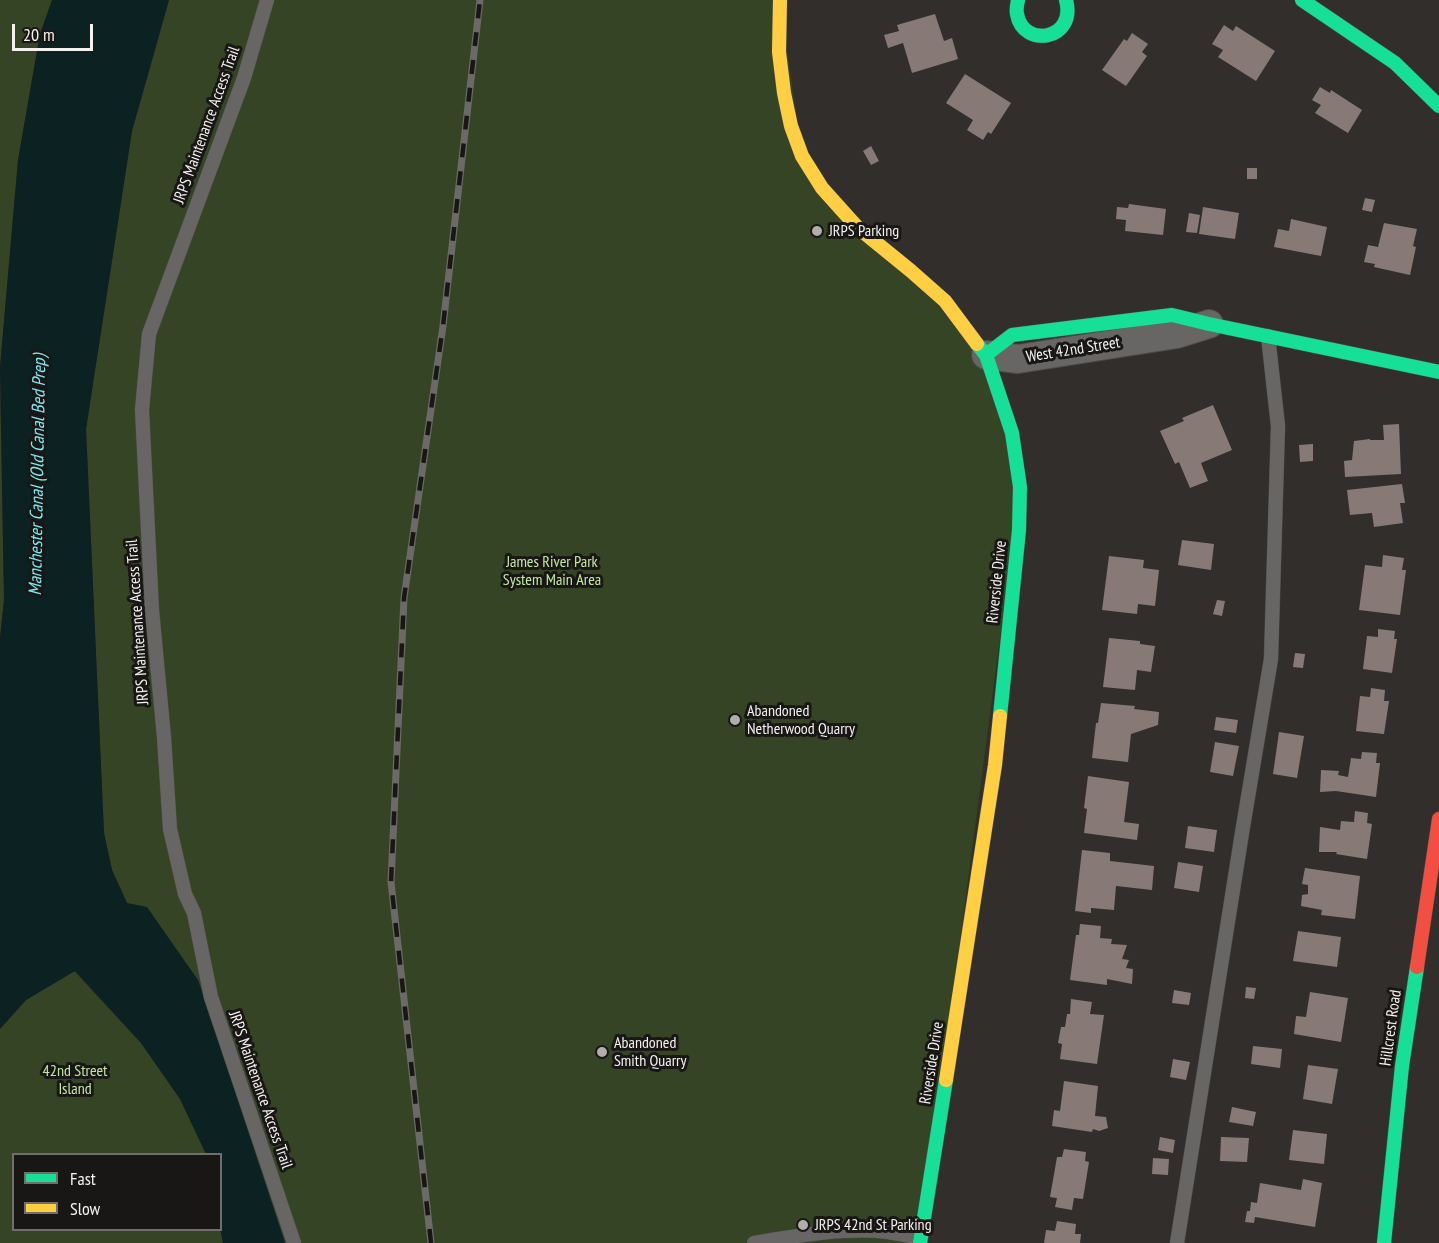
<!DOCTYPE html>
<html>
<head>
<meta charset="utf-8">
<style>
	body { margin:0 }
	#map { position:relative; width:1439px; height:1243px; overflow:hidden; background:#312e2c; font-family:"PT Sans Narrow",sans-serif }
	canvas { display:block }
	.legend { position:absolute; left:12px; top:1153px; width:210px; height:78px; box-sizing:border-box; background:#191715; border:2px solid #716e6c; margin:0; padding:8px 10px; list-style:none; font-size:18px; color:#f4f1ef }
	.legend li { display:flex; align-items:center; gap:12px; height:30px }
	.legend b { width:30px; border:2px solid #716e6c }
	.scale { position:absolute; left:12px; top:24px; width:81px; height:27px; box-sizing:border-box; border:3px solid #f4f1ef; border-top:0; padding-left:8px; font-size:18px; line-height:21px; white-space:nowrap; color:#f4f1ef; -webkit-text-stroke:4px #191715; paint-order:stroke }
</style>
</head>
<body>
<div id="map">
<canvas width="1439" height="1243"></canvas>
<ul class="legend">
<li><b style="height:8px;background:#16e098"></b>Fast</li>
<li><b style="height:8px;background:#ffcf43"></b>Slow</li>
</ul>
<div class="scale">20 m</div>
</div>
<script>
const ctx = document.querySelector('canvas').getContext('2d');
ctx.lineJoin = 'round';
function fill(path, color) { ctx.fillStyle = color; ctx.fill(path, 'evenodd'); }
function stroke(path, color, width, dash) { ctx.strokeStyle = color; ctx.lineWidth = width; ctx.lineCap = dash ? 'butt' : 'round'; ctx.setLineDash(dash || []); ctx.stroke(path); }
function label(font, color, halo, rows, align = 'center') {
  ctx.font = font + ' "PT Sans Narrow",sans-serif'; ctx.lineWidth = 6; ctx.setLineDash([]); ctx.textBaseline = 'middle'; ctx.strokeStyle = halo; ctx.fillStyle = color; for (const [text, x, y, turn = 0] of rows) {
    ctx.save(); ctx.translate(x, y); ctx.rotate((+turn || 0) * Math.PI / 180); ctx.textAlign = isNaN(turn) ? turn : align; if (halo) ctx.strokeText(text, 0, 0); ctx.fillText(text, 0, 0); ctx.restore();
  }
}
const green = new Path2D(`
	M0,0H52L40,34L18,160L0,367Z
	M169,0H780L802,156L986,355L1020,487L920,1243H285L198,980L127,903L112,870L104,833L86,429L132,131Z
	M0,374L4,600L0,638Z
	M74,971L141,1043L180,1099L206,1154H14V1230H220L221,1228L223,1243H0V1029L26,1000Z`);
const water = new Path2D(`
	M52,0H169L132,131L86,429L104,833L112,870L127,903L147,907L198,980L285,1243H223L220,1228V1154H206L180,1099L141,1043L75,971L26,1000L0,1029V638L4,600L0,367L18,160L40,34Z`);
const building = new Path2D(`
	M935,14L944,41L952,38L958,59L912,73L903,43L888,48L884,35L899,31L897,25Z
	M1224,25L1233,31L1236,26L1275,51L1256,81L1218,57L1223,50L1212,44Z
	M1132,33L1148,44L1142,52L1147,56L1126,86L1102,70L1124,39L1127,41Z
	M965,74L1011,103L991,134L988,132L983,140L967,130L973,120L946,103Z
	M1320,87L1330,93L1331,90L1362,110L1348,133L1315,113L1321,105L1312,100Z
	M871,146L879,161L871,165L863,151Z
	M1247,168H1257V179H1247Z
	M1365,198L1375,200L1372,212L1362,210Z
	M1129,204L1166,209L1163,235L1125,231L1126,220L1116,219L1117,207L1128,208Z
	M1203,207L1239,213L1235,239L1199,234Z
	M1189,213L1200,215L1197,233L1186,232Z
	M1291,219L1327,227L1321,256L1274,247L1278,229L1289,231Z
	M1384,223L1417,229L1413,246L1416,247L1410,275L1374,267L1375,264L1364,262L1368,245L1378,247Z
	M1213,405L1232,450L1201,463L1208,481L1190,488L1179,462L1175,464L1160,431L1184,421L1182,418Z
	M1399,424L1401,474L1345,477L1344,461L1352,460L1354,441L1370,439V440H1384L1383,425Z
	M1313,444V461L1300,462L1299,445Z
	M1402,484L1405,503H1400L1403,523L1374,527L1372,513L1350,515L1347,490Z
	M1182,540L1214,544L1211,570L1178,565Z
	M1383,555L1404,558L1402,570H1406L1400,615L1359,610L1365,565L1382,567Z
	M1109,556L1144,560L1143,568L1159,570L1155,606L1138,604L1137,614L1102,610Z
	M1217,600L1225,601L1222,616L1213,614Z
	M1378,629L1395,631L1394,639H1397L1392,673L1363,669L1367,636L1378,637Z
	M1109,638L1140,641V644L1155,646L1151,672L1137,670L1135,690L1103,687Z
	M1295,653L1305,654L1303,668L1293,667Z
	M1371,688L1385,690L1384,701H1389L1384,734L1356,731L1360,696L1370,697Z
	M1101,703L1135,706L1134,709L1159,712L1158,725L1131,734L1128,762L1092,758L1096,723H1098Z
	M1216,717L1238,720L1236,733L1214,730Z
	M1279,732L1304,736L1297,778L1273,774Z
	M1215,742L1239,746L1233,776L1210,772Z
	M1362,752L1377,753L1376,763H1380L1376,797L1336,791L1320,792L1321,770L1339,771L1338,775L1348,777L1351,758L1361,759Z
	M1088,776L1129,782L1124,822L1139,824L1137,840L1084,833L1087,809L1084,808Z
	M1355,811L1368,813L1367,823L1372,824L1367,859L1336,854L1337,852H1319L1320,827L1340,830L1341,821L1354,822Z
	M1188,826L1217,830L1214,852L1185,848Z
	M1082,850L1110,853V861L1154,866L1152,890L1116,886L1114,910L1091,908V913L1075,911Z
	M1178,862L1203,866L1199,892L1174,888Z
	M1305,868L1360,876L1355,919L1321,915L1322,910L1301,906L1302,895L1308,894V885L1302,884Z
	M1080,924L1101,926L1100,938L1112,939L1111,944L1127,945L1122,959L1129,960L1126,968L1133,969L1132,984L1107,979V985L1070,980L1076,935H1079Z
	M1298,931L1341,937L1337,967L1293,961Z
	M1246,987L1256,988L1254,999L1245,998Z
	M1174,990L1191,993L1189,1005L1172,1003Z
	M1310,992L1348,998L1341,1042L1294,1034L1296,1016L1306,1017Z
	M1071,999L1092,1002L1090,1014L1104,1015L1097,1064L1060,1059L1062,1044L1058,1043L1061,1027H1065L1067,1014H1070Z
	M1253,1046L1282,1049L1280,1068L1251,1064Z
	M1173,1059L1190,1062L1186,1080L1170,1077Z
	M1308,1065L1338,1069L1332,1104L1303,1099Z
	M1064,1081L1098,1086L1095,1116L1106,1117L1108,1128L1099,1131L1093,1129L1092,1132L1052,1126L1054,1110L1060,1111Z
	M1232,1107L1256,1112L1253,1126L1229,1122Z
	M1293,1130L1327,1134L1324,1164L1289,1160Z
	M1160,1137L1175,1140L1173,1153L1158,1150Z
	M1221,1137L1249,1138L1247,1162L1220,1161Z
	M1064,1149L1086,1152L1085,1161L1089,1162L1083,1199L1074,1198L1072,1210L1055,1207L1057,1198L1050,1197L1057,1157H1062Z
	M1153,1158L1169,1159L1168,1175L1152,1174Z
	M1303,1179L1322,1183L1315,1227L1255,1217L1254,1223L1245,1222L1247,1211H1250L1251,1202L1257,1203L1260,1183L1301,1190Z
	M1057,1221L1076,1224L1075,1234H1081L1080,1243H1044L1046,1230L1055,1231Z`);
const lane = new Path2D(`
	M267,0L244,78L149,334L142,410L152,610L164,737L170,829L185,894L194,913L211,997L294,1243
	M754,1243C796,1236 845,1227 888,1232C899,1234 910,1236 921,1238
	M1177,1243L1242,833L1271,659L1278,426L1268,336`);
const street = new Path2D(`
	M986,355L1018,359L1177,334L1209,324`);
const fast = new Path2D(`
	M1018,0C1017,5 1016,10 1017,14C1023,49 1077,40 1066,0
	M1302,0L1395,63L1439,106
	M977,344L986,355L1012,433L1020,487L1019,530L1000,716
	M986,355L1012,335L1172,315L1209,324L1439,372
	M920,1243L946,1080
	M1384,1243L1402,1066L1417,967`);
const slow = new Path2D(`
	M780,0L779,52L784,93L791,126L802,156L822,188L857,227L911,271L945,301L977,344
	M946,1080L995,765L1000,716`);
const jam = new Path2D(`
	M1417,967L1439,819`);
const rail = new Path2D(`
	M431,1243L391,882L404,598L443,326L480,0`);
const markers = [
	[817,231,6,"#b0adab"],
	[735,720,6,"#b0adab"],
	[602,1052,6,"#b0adab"],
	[803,1225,6,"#b0adab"]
];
const streetNames = [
	["JRPS Maintenance Access Trail",207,125,-70],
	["West 42nd Street",1073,350,-9],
	["Riverside Drive",997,582,-84],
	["JRPS Maintenance Access Trail",138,622,-94],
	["Hillcrest Road",1391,1028,-82],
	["Riverside Drive",932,1063,-81],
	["JRPS Maintenance Access Trail",260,1090,71]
];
const poiNames = [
	["JRPS Parking",829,231],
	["Abandoned",747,711],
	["Netherwood Quarry",747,729],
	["Abandoned",614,1043],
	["Smith Quarry",614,1061],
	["JRPS 42nd St Parking",815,1225]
];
const parkNames = [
	["James River Park",552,562],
	["System Main Area",552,580],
	["42nd Street",75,1071],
	["Island",75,1089]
];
const waterNames = [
	["Manchester Canal (Old Canal Bed Prep)",38,475,-89]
];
fill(green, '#354425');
fill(water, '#0c2122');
fill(building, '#877a76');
stroke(lane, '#4d4b49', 15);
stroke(street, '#4d4b49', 30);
stroke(fast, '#4d4b49', 15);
stroke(slow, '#4d4b49', 15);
stroke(jam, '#4d4b49', 15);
stroke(lane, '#686665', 14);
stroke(street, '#686665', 28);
stroke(fast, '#16e098', 14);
stroke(slow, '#ffcf43', 14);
stroke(jam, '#f24e42', 14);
stroke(rail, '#6c6a68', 7);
stroke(rail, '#191715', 4.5, [14]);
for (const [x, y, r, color] of markers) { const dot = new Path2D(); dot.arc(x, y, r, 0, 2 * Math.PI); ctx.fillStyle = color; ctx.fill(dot); stroke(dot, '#191715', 2); }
label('16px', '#f4f1ef', '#191715', streetNames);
label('16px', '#f4f1ef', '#191715', poiNames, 'left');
label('16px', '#c4e99f', '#191715', parkNames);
label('italic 18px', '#7aecf3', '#191715', waterNames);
</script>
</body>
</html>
